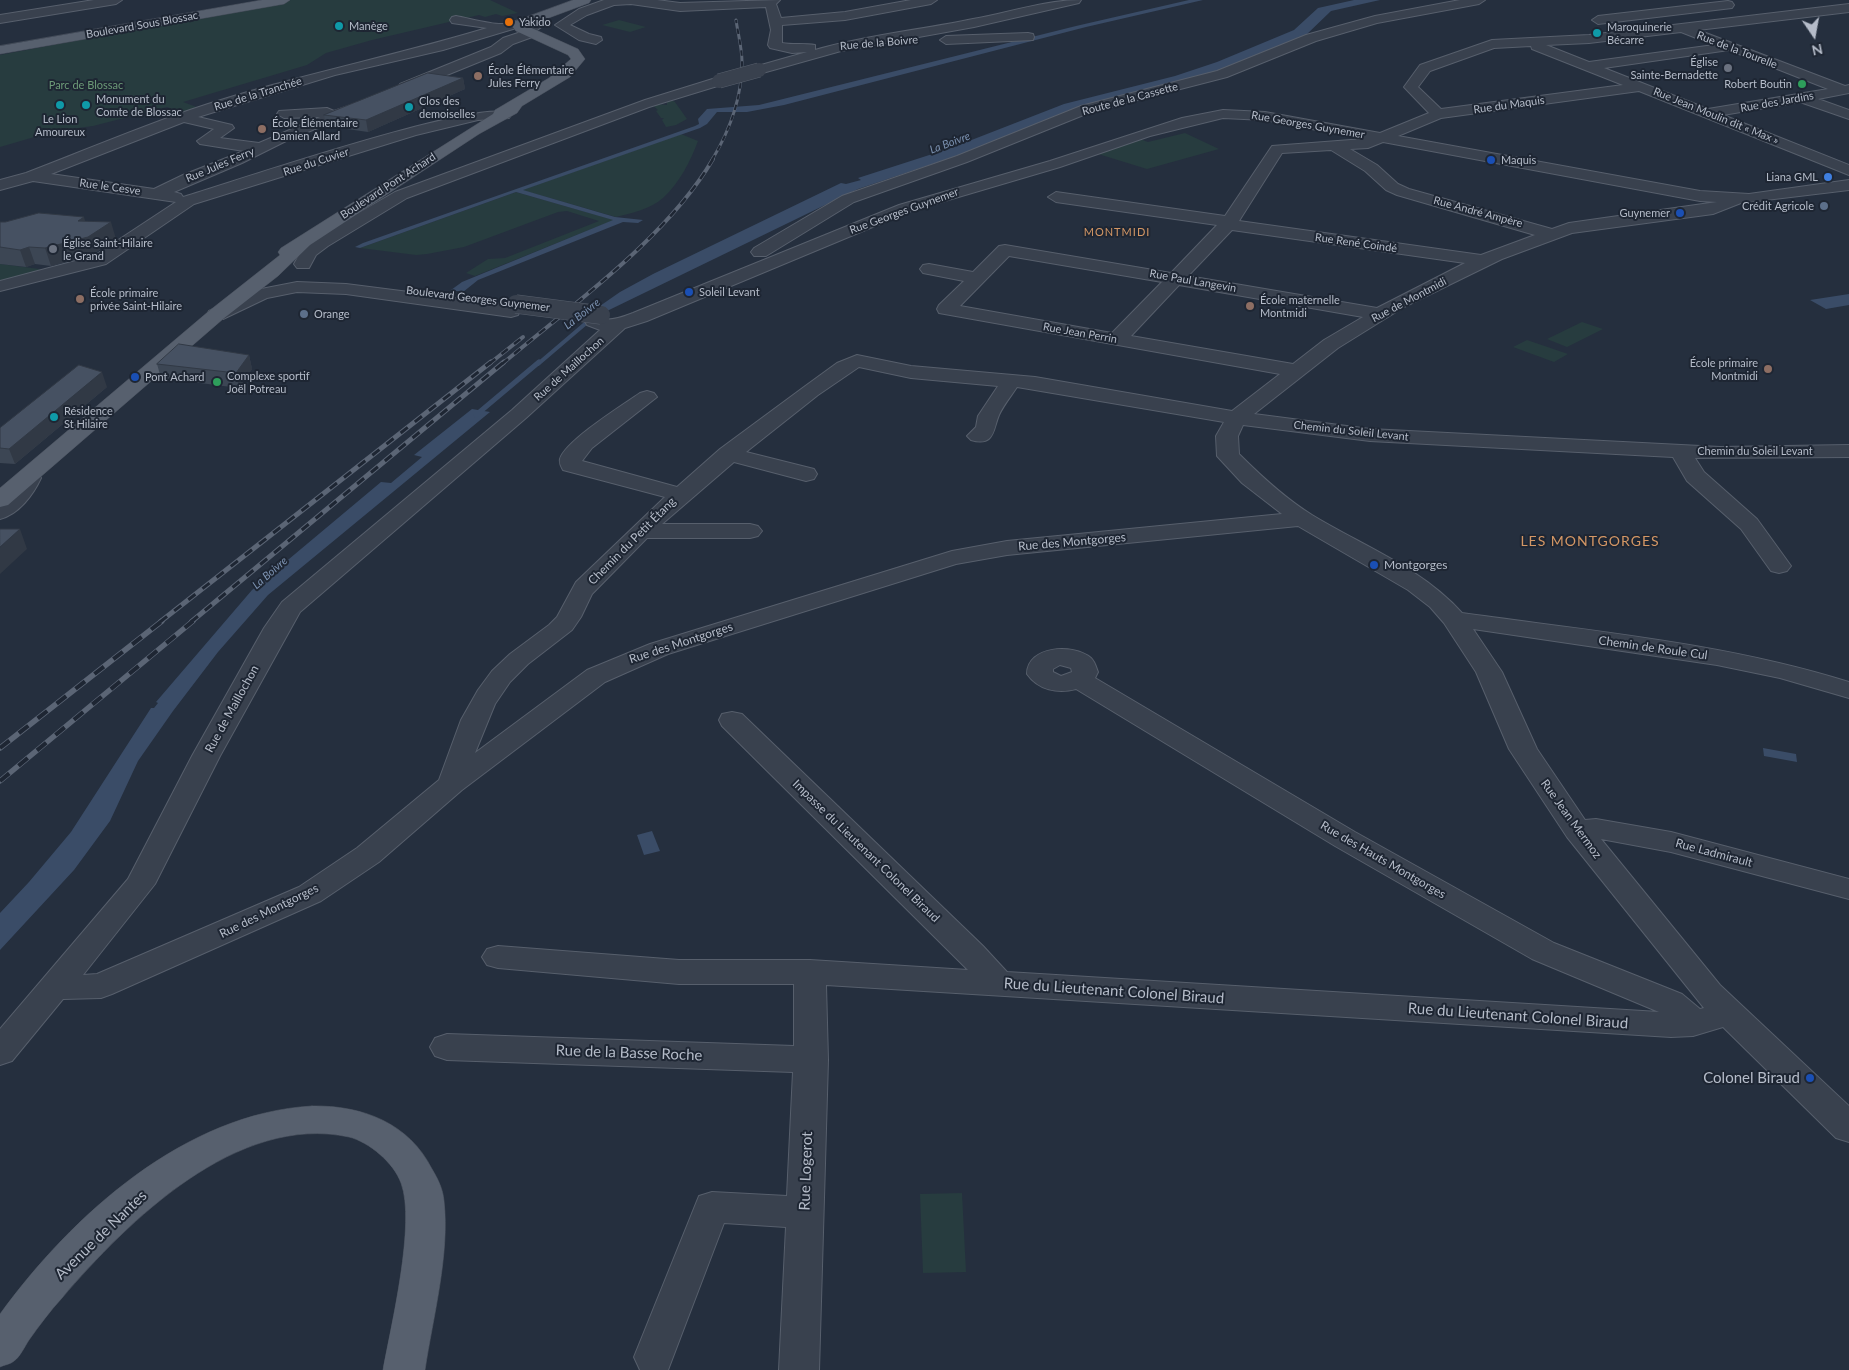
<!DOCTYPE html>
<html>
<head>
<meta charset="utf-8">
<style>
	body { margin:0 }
	#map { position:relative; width:1849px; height:1370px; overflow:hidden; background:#252f3e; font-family:Lato,sans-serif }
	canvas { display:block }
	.north { position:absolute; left:1789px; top:10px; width:50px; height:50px; -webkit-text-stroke:4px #1e2633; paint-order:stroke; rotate:168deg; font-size:14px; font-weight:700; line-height:20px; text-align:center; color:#b5bcc9 }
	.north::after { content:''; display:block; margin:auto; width:18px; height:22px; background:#b5bcc9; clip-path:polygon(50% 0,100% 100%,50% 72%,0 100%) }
</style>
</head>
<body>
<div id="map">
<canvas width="1849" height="1370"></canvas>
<div class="north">N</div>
</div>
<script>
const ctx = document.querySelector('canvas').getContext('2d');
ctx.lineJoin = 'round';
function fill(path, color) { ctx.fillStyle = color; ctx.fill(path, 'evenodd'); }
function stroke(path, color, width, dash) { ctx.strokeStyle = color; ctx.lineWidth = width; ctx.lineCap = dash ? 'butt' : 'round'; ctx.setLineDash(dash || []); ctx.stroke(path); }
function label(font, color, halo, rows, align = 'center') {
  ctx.font = font + ' Lato,sans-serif'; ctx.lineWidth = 4; ctx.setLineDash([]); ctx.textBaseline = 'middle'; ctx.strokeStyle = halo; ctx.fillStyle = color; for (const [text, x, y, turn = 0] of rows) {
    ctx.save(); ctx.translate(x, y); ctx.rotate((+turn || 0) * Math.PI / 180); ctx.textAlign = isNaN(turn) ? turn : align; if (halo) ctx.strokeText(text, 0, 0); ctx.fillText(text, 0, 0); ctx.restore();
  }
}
const green = new Path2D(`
	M291,0H490L518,13L502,16L496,14L485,17L479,15L372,40L326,53L307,65L183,102L202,109L187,114L167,107L93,126L55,131L0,147V55Z
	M619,20L646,27L630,32L602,25Z
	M667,98L675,102L687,119L676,125L666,127L662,120L664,118H661L656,111L658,110L650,103L667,105Z
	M1185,133L1219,149L1147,169L1095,153L1137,138L1148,142Z
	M681,134L698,141C691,160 679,184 663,198C651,209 631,213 616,217L522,190Z
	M516,192L614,220L475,276L466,273L488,259L505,258L599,221L567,211L558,212L464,247L427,254L416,255L360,248Z
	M0,264L47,270L0,284Z
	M1582,322L1603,329L1567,347L1547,339Z
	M1527,340L1568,354L1554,362L1513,347Z
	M962,1193L966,1272L923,1273L920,1194Z`);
const water = new Path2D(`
	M1189,0H1203L1086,27L784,105L747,112H717L707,124L700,128L523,190L615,217L643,220L638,223L623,222L478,280L463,292L451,290L462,282L613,220L516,192L360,248L355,247L363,243L695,126L699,124L698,119L707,109L759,105L1076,26Z
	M1354,0H1380L1331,11L1305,36L1236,66L1092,105L965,153L858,189L607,311L597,308L620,292L653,274L841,183L846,184L861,180L858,178L951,148L1064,104L1175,76L1217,62L1294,30L1318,8Z
	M1849,294V305L1826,309L1810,300Z
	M472,409L490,412L268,595L218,652L173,711L138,761L110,821L74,870L0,950V913L29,882L71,832L151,708H154L158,703L156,702L252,590L381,482L391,483L422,457L414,455Z
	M1763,748L1796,754L1797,762L1764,756Z
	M652,831L660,851L644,855L637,835Z`);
const streamFar1 = new Path2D(`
	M538,364L592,318`);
const stream = new Path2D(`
	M476,415L539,362`);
const minor = new Path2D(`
	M94,0H122L116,4L0,23V15Z
	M604,0H657L680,3L780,0L776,4L781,18L845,12L911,0H937L931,4L845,20L782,25V43C793,45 804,43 815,45V50C867,35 920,30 973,19C1009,13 1044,0 1081,0L1079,3L974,27L841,51L759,74L752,70L754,67L807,52L792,53L770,48L768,45L771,30L766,7L680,11L631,4L614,5L587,15L570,25L589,34L601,37L602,40L596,44L579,40L555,25L579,9Z
	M1460,0H1485L1479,4L1377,23L1316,41L1227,77L1091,112L967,162L854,202L766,256H754L751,252L754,248L842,196L957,156L1081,106L1217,71L1306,35L1375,16Z
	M1728,1L1732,2L1734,5L1732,8L1598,24L1592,20L1598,16Z
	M1849,4V12L1698,30L1845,86L1849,85V93L1818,99L1849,110V119L1800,102L1723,115L1849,165V175L1639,91L1441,118L1398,136L1700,191L1749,194L1849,180V190L1741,203L1713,214L1572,233L1502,259L1404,307L1338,348L1254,414L1370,429L1720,447L1849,445V457L1695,458L1704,472L1757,519L1791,566L1787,571L1779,573L1771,571L1741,529L1687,481L1673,457L1370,441L1243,425L1238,436L1239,454C1261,476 1286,499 1312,515C1363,546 1422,568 1462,613C1590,631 1725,643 1849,682V698L1780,678L1717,665L1473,629L1502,672L1537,749L1585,820L1596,819L1671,832L1849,879V899L1671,852L1601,839L1720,985L1849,1106V1142L1836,1138L1723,1027L1693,1036L1671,1037L826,985L828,1060L819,1370H779L786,1227L724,1223L668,1370H640L634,1357L699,1196L712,1192L787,1196L793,1072L447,1060L435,1056L430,1047L435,1038L447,1034L794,1046V984H679L498,968L487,965L482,957L487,949L498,946L679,960H810L968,970L722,726L719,720L722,714L732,712L742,714L983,946L1007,972L1659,1012L1532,959L1335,846L1076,689C1058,694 1038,690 1027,674C1027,646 1073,643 1091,658C1095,662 1096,667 1098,672L1095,678L1355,832L1554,943L1682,994L1700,1009L1704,1008L1567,837L1509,749L1476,672L1444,623L1430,607L1408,590L1298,526L1007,555L956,564L668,654L605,682L462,790L379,862L321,901L112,994L101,998L63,999L12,1061L0,1065V1029L128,879L192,756L264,628L282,602L512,410L600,330L587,325L585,321L587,317C595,315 597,317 604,319C613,321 625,316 633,313L899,205L1050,161L1182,118L1223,110L1265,112L1380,133L1429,113L1404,87L1420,65L1492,40L1589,35ZM1681,32L1714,45L1589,62L1546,45L1589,43ZM1531,46L1532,49L1623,85L1441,109L1418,87L1430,71L1494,48ZM1729,50L1828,89L1708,109L1604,68ZM1223,118L1265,120L1364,139L1272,146L1225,216L1056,192L1048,197L1056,202L1217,225L1171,273L1005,245L999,246L973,272L929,264L923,265L920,269L923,273L964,281L939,305L937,309L939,313L1280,374L1232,411L1035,377L911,366L857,355L837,363L804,387L720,449L677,487L582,461L592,448L657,397L654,393L647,391L640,393C624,404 565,441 560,459C559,463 561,466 563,470L665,497L576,582L557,617L549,625L510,654L492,671L478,690L461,720L439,780L357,848L299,887L97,974L83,975L155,884L220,756L300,612L526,418L625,328L647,321L911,211L1060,167L1150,136ZM1383,142L1700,201L1717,202L1569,223L1552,229L1409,189L1398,184L1377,165L1350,149L1368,148ZM1331,150L1365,171L1386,190L1397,195L1535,235L1481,255L1239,221L1282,153ZM1232,230L1465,263L1377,308L1188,276ZM1009,256L1162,282L1112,333L960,306ZM1179,285L1363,317L1324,340L1293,364L1131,336ZM859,367L911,378L998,386L978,416L976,427L967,436L971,440C995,447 993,429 999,415C1003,406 1011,396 1017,387L1224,422L1216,436L1217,456L1242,483L1282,514L1007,541L952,551L650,644L587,670L475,753L495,704L510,682L528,664L572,630L581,617L592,594L647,538H750L758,536L762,531L758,526L750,524H662L734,462L806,481L814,479L817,474L814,469L746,452L818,395ZM1060,665L1071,668L1072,672L1061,676L1053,672V669Z
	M456,16C468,18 492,25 503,24C518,22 532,11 543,26L537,30L523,26L443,50L335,75L198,117L232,125L234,128L220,138L259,143L320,117L284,118L277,114L279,111L327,108L334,111L357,103L364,107L362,110L288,140L242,163L174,192L181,194L183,197C221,186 495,92 511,115L509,118L478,120L416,135L194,204L106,264L0,291V281L94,256L176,202L33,181L0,190V180L26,173C81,152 135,129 190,110C287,77 388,58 487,28L452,23L450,20L452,17ZM184,122L214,129L197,141L200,144L244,151L183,175L154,189L51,174Z
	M530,29L535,30L536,33L535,36L513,44L501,53L410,90L405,91L398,87L400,84L491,47L503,38Z
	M1028,33L1033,34L1034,37L1033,40L946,44L940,40L946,36Z
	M719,77L724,78L726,81L724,84L649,107L407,198L328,246L316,255L309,268H297L294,264L303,248L316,238L395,192L645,100Z
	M297,282L346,284L511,305L518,307L520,311L518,315L511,317L346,294L297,292L267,298L223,319H209L207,315L209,311L256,290Z
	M30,471L38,473L41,478C33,495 19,514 0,519V500L14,488L22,473Z`);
const major = new Path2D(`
	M262,0H290L284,4L0,54V46Z
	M573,0H591L589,3L527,26L578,49L585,59L570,77L522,106L517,113L479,134L310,245L278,276L223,319L8,505L0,507V488L209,311L280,255L278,252L281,248L493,114L495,110L549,78L571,59L568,55L516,31L511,25L513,22Z
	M312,1106C362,1105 409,1123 432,1169C438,1179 443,1189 444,1201C450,1254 433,1317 425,1370H383C391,1326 416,1223 401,1183C394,1163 369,1142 349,1137C237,1113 128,1221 62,1298C50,1311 39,1326 29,1340C25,1346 20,1357 14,1361C11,1364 4,1365 0,1367V1314C72,1215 185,1113 312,1106Z`);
const railFar3 = new Path2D(`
	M712,160C730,130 742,98 742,62C742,48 738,34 736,20`);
const railFar2 = new Path2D(`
	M489,364L523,337
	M502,364C572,305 667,238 713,159`);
const railFar1 = new Path2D(`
	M160,622L491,362
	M191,622L504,362`);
const rail = new Path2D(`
	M0,748L162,621
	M0,781L193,621`);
const minorBridgeFar1 = new Path2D(`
	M719,81L759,70`);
const minorBridge = new Path2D(`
	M516,304L601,315`);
const wall = new Path2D(`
	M463,78L465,89L368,132L326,126L324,115Z
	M85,221L116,239L93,254L51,266L35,264L26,267L0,264V222Z
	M249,355L252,369L239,388L161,378L157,364Z
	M107,387L15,464L0,463V428Z`);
const shadedWall = new Path2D(`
	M463,78L465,89L368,132L366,120Z
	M84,217L89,234L78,221Z
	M111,222L116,239L93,254L51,266L45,248Z
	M29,247L35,264L26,267L20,250Z
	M249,355L252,369L239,388L236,373Z
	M102,372L107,387L15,464L9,449Z
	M20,529L27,549L0,574V547Z`);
const building = new Path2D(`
	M428,73L463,78L366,120L324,115Z
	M39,213L84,217L78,221L111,222L88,237L45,248L29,247L20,250L0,247V222H5Z
	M179,344L249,355L236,373L157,364Z
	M79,365L102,372L9,449L0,448V428Z
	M0,529H20L0,547Z`);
const markers = [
	[509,22,5,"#e8710a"],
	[339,26,5,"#0f9aa8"],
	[1597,33,5,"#0f9aa8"],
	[1728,68,5,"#6b7280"],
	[478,76,5,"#8d6e63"],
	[1802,84,5,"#2e9e5b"],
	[60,105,5,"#0f9aa8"],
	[86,105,5,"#0f9aa8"],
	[409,107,5,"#0f9aa8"],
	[262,129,5,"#8d6e63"],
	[1491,160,5,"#1a4fb4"],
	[1828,177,5,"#3f7fe0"],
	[1824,206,5,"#5c6f8a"],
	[1680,213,5,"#1a4fb4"],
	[53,249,5,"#6b7280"],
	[689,292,5,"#1a4fb4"],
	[80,299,5,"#8d6e63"],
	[1250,306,5,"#8d6e63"],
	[304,314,5,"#5c6f8a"],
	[1768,369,5,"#8d6e63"],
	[135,377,5,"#1a4fb4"],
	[217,382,5,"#2e9e5b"],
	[54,417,5,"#0f9aa8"],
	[1374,565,5,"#1a4fb4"],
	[1810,1078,5,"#1a4fb4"]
];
const farPoinames = [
	["Yakido",519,22],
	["Manège",349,26],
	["Maroquinerie",1607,27],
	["Bécarre",1607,40],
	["Église",1718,62,"right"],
	["Sainte-Bernadette",1718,75,"right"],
	["École Élémentaire",488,70],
	["Jules Ferry",488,83],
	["Robert Boutin",1792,84,"right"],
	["Monument du",96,99],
	["Comte de Blossac",96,112],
	["Clos des",419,101],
	["demoiselles",419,114],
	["Le Lion",60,119,"center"],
	["Amoureux",60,132,"center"],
	["École Élémentaire",272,123],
	["Damien Allard",272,136],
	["Maquis",1501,160],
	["Liana GML",1818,177,"right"],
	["Crédit Agricole",1814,206,"right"],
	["Guynemer",1670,213,"right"],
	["Église Saint-Hilaire",63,243],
	["le Grand",63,256],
	["Soleil Levant",699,292],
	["École primaire",90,293],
	["privée Saint-Hilaire",90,306],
	["École maternelle",1260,300],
	["Montmidi",1260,313],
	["Orange",314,314],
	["École primaire",1758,363,"right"],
	["Montmidi",1758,376,"right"],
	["Complexe sportif",227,376],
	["Joël Potreau",227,389],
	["Pont Achard",145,377],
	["Résidence",64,411],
	["St Hilaire",64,424]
];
const farStreetnames = [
	["Boulevard Sous Blossac",142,25,-10],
	["Rue de la Boivre",879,43,-5],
	["Rue de la Tourelle",1737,50,21],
	["Rue de la Tranchée",258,94,-17],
	["Route de la Cassette",1130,99,-15],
	["Rue des Jardins",1777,102,-10],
	["Rue du Maquis",1509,105,-8],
	["Rue Jean Moulin dit « Max »",1716,116,22],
	["Rue Georges Guynemer",1308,125,10],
	["Rue du Cuvier",316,162,-18],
	["Rue Jules Ferry",220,165,-23],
	["Boulevard Pont Achard",388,186,-33],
	["Rue le Cesve",110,187,8],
	["Rue Georges Guynemer",904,211,-20],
	["Rue André Ampère",1478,212,15],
	["Rue René Coindé",1356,243,8],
	["Rue Paul Langevin",1193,281,10],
	["Boulevard Georges Guynemer",478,299,7],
	["Rue de Montmidi",1409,300,-28],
	["Rue Jean Perrin",1080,333,10],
	["Rue de Maillochon",569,369,-42],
	["Chemin du Soleil Levant",1351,431,6],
	["Chemin du Soleil Levant",1755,451]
];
const farParknames = [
	["Parc de Blossac",86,85]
];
const farWaternames = [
	["La Boivre",950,143,-21],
	["La Boivre",582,314,-38],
	["La Boivre",270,573,-41]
];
const farNeighbourhoodnames = [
	["MONTMIDI",1117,232]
];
const streetNames = [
	["Chemin du Petit Étang",632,541,-45],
	["Rue des Montgorges",1072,542,-5],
	["Rue des Montgorges",681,643,-18],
	["Chemin de Roule Cul",1653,648,8],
	["Rue de Maillochon",232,709,-61],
	["Rue Jean Mermoz",1571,819,54],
	["Impasse du Lieutenant Colonel Biraud",866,851,44],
	["Rue Ladmirault",1714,853,15],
	["Rue des Hauts Montgorges",1383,860,30],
	["Rue des Montgorges",269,911,-26]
];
const poiNames = [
	["Montgorges",1384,565]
];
const neighbourhoodNames = [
	["LES MONTGORGES",1590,541]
];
const nearStreetnames = [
	["Rue du Lieutenant Colonel Biraud",1114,991,4],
	["Rue du Lieutenant Colonel Biraud",1518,1016,4],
	["Rue de la Basse Roche",629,1053,2],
	["Rue Logerot",806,1171,-88],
	["Avenue de Nantes",101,1235,-44]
];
const nearPoinames = [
	["Colonel Biraud",1800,1078]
];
fill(green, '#273c3f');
fill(water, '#3a4c67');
stroke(streamFar1, '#3a4c67', 4);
stroke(stream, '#3a4c67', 5);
stroke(minor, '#575f6c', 2);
stroke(major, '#424a57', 1);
fill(minor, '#39414e');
fill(major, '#57606e');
stroke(railFar3, '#5b6575', 3);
stroke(railFar2, '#5b6575', 4);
stroke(railFar1, '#5b6575', 5);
stroke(rail, '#5b6575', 5.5);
stroke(railFar3, '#1e2633', 2, [5.5]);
stroke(railFar2, '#1e2633', 2.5, [8]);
stroke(railFar1, '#1e2633', 3, [9]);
stroke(rail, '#1e2633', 4, [12]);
stroke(minorBridgeFar1, '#575f6c', 15, []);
stroke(minorBridge, '#575f6c', 19, []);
stroke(minorBridgeFar1, '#39414e', 14);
stroke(minorBridge, '#39414e', 18);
fill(wall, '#3c4654');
fill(shadedWall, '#313945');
fill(building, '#465162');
stroke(building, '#313945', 1);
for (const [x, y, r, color] of markers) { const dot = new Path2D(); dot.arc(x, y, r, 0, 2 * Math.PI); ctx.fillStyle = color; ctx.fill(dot); stroke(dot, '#1e2633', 2); }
label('11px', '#b5bcc9', '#1e2633', farPoinames, 'left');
label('11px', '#b5bcc9', '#1e2633', farStreetnames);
label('11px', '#6c9a77', '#1e2633', farParknames);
label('italic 11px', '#7c92b1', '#1e2633', farWaternames);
ctx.letterSpacing = '1px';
label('11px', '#d49765', '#1e2633', farNeighbourhoodnames);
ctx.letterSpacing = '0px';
label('12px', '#b5bcc9', '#1e2633', streetNames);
label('12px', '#b5bcc9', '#1e2633', poiNames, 'left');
ctx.letterSpacing = '1px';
label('14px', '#d49765', '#1e2633', neighbourhoodNames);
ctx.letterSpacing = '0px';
label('15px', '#b5bcc9', '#1e2633', nearStreetnames);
label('15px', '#b5bcc9', '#1e2633', nearPoinames, 'right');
</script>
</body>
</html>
